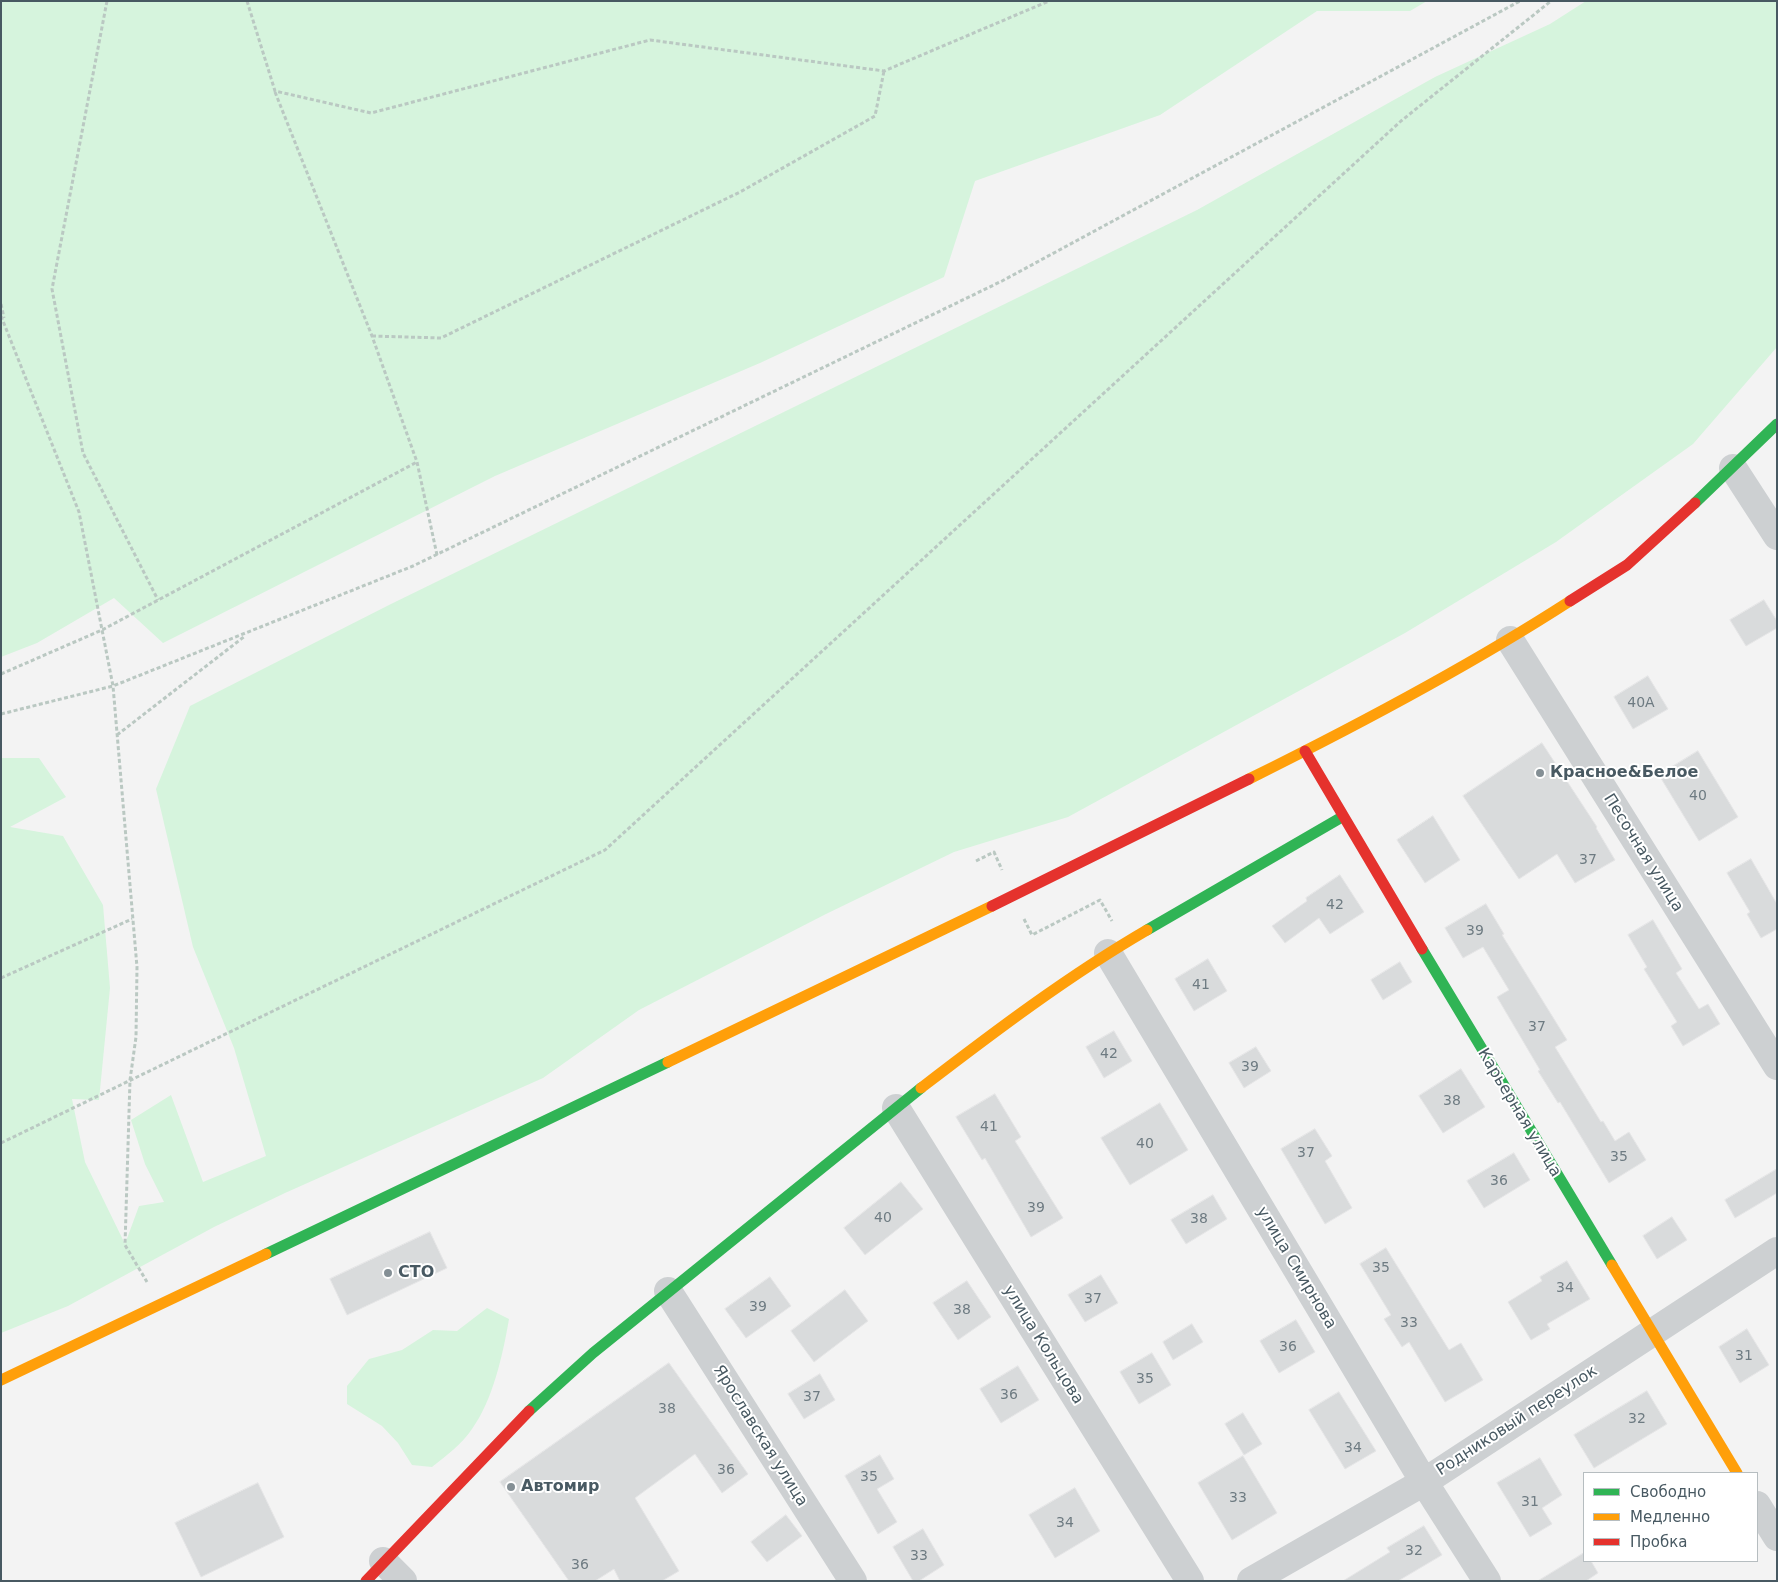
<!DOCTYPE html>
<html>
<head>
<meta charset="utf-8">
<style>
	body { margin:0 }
	#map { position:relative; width:1778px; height:1582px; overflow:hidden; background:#f3f3f3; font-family:"DejaVu Sans",sans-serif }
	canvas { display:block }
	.frame { position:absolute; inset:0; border:2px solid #485962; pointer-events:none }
	.legend { position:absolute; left:1583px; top:1472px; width:175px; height:90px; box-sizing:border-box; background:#fff; border:1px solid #b6bdc0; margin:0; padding:6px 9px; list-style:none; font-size:15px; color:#485962 }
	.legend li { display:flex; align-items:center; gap:10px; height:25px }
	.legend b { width:25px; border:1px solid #b6bdc0 }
</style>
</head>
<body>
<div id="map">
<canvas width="1778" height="1582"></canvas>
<div class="frame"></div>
<ul class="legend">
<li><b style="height:6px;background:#30b455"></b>Свободно</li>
<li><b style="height:6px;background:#ff9f0a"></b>Медленно</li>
<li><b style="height:6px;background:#e5322d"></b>Пробка</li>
</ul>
</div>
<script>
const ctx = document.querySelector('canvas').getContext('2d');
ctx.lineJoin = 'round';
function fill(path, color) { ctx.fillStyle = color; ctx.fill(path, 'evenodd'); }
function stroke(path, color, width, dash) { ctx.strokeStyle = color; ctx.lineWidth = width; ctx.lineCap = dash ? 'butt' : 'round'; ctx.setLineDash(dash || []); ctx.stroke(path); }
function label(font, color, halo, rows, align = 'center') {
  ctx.font = font + ' "DejaVu Sans",sans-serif'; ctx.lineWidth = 4; ctx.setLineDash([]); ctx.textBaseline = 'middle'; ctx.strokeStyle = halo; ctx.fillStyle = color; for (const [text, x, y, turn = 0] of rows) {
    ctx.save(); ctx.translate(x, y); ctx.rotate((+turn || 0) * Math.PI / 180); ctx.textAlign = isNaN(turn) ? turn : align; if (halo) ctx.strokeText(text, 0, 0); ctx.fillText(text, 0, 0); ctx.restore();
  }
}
const green = new Path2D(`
	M1,1H1427L1410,11H1317L1160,115L975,181L944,277L760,363L495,476L163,643L114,598L37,643L1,657Z
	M1586,1H1777V347L1693,444L1556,542L1405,633L1068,817L954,852L826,914L639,1010L543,1078L285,1193L214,1227L68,1306L1,1333V758H39L66,797L10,827L63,836L103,905L110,988L99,1100L72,1099L85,1162L125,1244L139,1206L164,1202L145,1164L131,1120L171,1095L203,1182L266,1156L234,1048L193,947L156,789L190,706L391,604L1197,210L1435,77L1550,24Z
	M487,1308L509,1319C503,1354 493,1400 472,1429C462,1444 446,1456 432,1467L412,1465L398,1443L382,1426L347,1404V1386L369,1359L402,1350L433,1330L457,1331Z`);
const building = new Path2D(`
	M1764,600L1777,621V628L1746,646L1730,620Z
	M1648,676L1668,709L1633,729L1614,697Z
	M1542,743L1597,827L1596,828L1615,860L1575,883L1557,854L1519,879L1463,796Z
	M1698,751L1738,817L1699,841L1659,775Z
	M1433,816L1460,860L1425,883L1397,840Z
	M1751,859L1777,904V929L1761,938L1747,914L1750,912L1727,873Z
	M1340,875L1364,912L1330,934L1319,918L1285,943L1272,926L1307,901L1306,898Z
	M1486,904L1504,934L1502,935L1567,1040L1555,1047L1601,1122L1603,1121L1615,1141L1629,1132L1646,1160L1609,1183L1560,1102L1558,1103L1538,1071L1540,1070L1497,997L1509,990L1483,947L1463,958L1445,928Z
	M1653,920L1682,969L1676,973L1699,1009L1708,1004L1720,1024L1683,1046L1671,1026L1677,1022L1644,969L1647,967L1628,935Z
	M1208,959L1227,991L1194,1011L1175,979Z
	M1400,962L1412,982L1383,1000L1371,980Z
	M1114,1031L1132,1061L1104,1078L1086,1047Z
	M1256,1047L1271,1071L1244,1088L1229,1063Z
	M1461,1069L1485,1107L1443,1133L1419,1096Z
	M995,1094L1021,1137L1015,1141L1063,1218L1031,1237L985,1158L982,1160L956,1117Z
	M1160,1103L1188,1150L1130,1185L1101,1138Z
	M1315,1129L1332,1156L1325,1161L1352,1208L1325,1224L1281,1149Z
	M1514,1153L1530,1180L1484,1208L1467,1181Z
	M1777,1169V1193L1735,1218L1725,1200Z
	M901,1182L923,1209L865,1255L844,1228Z
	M1213,1195L1227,1219L1186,1244L1171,1220Z
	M1672,1217L1687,1240L1657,1259L1643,1236Z
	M430,1232L447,1268L347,1315L330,1279Z
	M1386,1248L1449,1350L1461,1343L1483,1380L1445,1402L1409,1342L1402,1347L1384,1319L1391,1315L1360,1264Z
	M1567,1261L1590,1299L1547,1324L1550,1329L1531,1340L1508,1302L1542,1281L1540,1277Z
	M1101,1275L1118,1303L1085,1322L1068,1295Z
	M770,1277L791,1306L746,1338L725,1309Z
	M967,1281L991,1317L958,1340L933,1303Z
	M845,1290L868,1321L814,1362L791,1331Z
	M1296,1320L1315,1352L1279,1373L1260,1341Z
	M1192,1324L1203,1342L1173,1360L1163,1342Z
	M1747,1329L1769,1365L1740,1383L1719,1347Z
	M1152,1353L1171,1385L1139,1404L1120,1372Z
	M669,1363L748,1474L722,1493L695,1454L635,1498L679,1571L662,1581H620L614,1569L595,1581H569L500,1482Z
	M1018,1366L1039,1400L1001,1423L980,1389Z
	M820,1374L835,1400L804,1419L788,1394Z
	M1647,1391L1667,1424L1594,1468L1574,1435Z
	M1339,1392L1376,1451L1345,1469L1309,1410Z
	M1243,1413L1262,1444L1244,1455L1225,1424Z
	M880,1455L894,1479L877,1489L897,1522L878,1534L845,1476Z
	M1243,1456L1277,1513L1232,1540L1198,1483Z
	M1540,1458L1562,1495L1542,1508L1552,1524L1530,1537L1497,1483Z
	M258,1483L284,1537L201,1577L175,1523Z
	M1075,1488L1100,1531L1055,1558L1029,1515Z
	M786,1515L802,1536L767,1562L751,1542Z
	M1424,1526L1442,1555L1398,1581H1343L1390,1552L1387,1548Z
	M923,1529L944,1565L919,1581H913L893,1547Z
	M1584,1553V1561H1591L1598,1573L1586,1581H1538Z`);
const path = new Path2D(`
	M107,1L52,289L83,453L158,600
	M247,1L275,91L371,113L650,40L884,71L1049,1
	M275,92L372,336L417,462L437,555
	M1,304L4,318
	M1,316L79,512L113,686L137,967L136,1037L130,1080L125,1245L147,1282
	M372,336L441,338L740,192L875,116L884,71
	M1,674L102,630L417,462
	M1,714L113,686L413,566L1002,281L1520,1
	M117,735L245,636
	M976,861L994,852L1002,870
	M1024,919L1032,935L1100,900L1112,921
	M1,978L132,919
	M1,1143L605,850L1401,121L1551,1`);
const street = new Path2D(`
	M1733,468L1777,536
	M1510,640L1777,1066
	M1108,953L1424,1482L1487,1581
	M896,1108L1190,1581
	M668,1291L853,1581
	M1757,1505L1777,1537
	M383,1561L403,1581
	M1251,1581L1424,1482L1777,1251`);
const fast = new Path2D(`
	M1695,503L1777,424
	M1147,930L1342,817
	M1422,949L1612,1265
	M266,1254L668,1062
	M529,1411L593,1353L921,1088`);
const slow = new Path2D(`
	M1249,779C1358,725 1468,667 1570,601
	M668,1062L992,906
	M921,1088C994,1032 1068,976 1147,930
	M1612,1265L1737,1473
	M1,1380L266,1254`);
const jam = new Path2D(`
	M1570,601L1627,565L1695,503
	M1305,751L1422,949
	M992,906L1249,779
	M366,1581L529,1411`);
const markers = [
	[1540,773,5,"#848f95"],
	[388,1273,5,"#848f95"],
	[511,1487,5,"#848f95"]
];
const numberNames = [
	["40А",1641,703],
	["40",1698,796],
	["37",1588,860],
	["42",1335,905],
	["39",1475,931],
	["41",1201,985],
	["37",1537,1027],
	["42",1109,1054],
	["39",1250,1067],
	["38",1452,1101],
	["41",989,1127],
	["40",1145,1144],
	["37",1306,1153],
	["35",1619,1157],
	["36",1499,1181],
	["39",1036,1208],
	["40",883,1218],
	["38",1199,1219],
	["35",1381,1268],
	["34",1565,1288],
	["37",1093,1299],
	["39",758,1307],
	["38",962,1310],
	["33",1409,1323],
	["36",1288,1347],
	["31",1744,1356],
	["35",1145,1379],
	["36",1009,1395],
	["37",812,1397],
	["38",667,1409],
	["32",1637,1419],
	["34",1353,1448],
	["36",726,1470],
	["35",869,1477],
	["33",1238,1498],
	["31",1530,1502],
	["34",1065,1523],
	["32",1414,1551],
	["33",919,1556],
	["36",580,1565]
];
const poiNames = [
	["Красное&Белое",1550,773],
	["СТО",398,1273],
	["Автомир",521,1487]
];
const streetNames = [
	["Песочная улица",1643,853,58],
	["Карьерная улица",1519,1113,59],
	["улица Смирнова",1296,1268,59],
	["улица Кольцова",1043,1345,58],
	["Родниковый переулок",1517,1421,-33],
	["Ярославская улица",760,1436,58]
];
fill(green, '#d6f4dd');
fill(building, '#d9dbdc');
stroke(building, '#e5e5e6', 1);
stroke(path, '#bac8c2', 3, [4, 2.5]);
stroke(street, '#cdd0d2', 28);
stroke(fast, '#30b455', 11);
stroke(slow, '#ff9f0a', 11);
stroke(jam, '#e5322d', 11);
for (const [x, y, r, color] of markers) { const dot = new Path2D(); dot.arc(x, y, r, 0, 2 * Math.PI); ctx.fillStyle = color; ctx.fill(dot); stroke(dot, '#fff', 2); }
label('14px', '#6e7b82', null, numberNames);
label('bold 16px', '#485962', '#fff', poiNames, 'left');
label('16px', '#485962', '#fff', streetNames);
</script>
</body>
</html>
